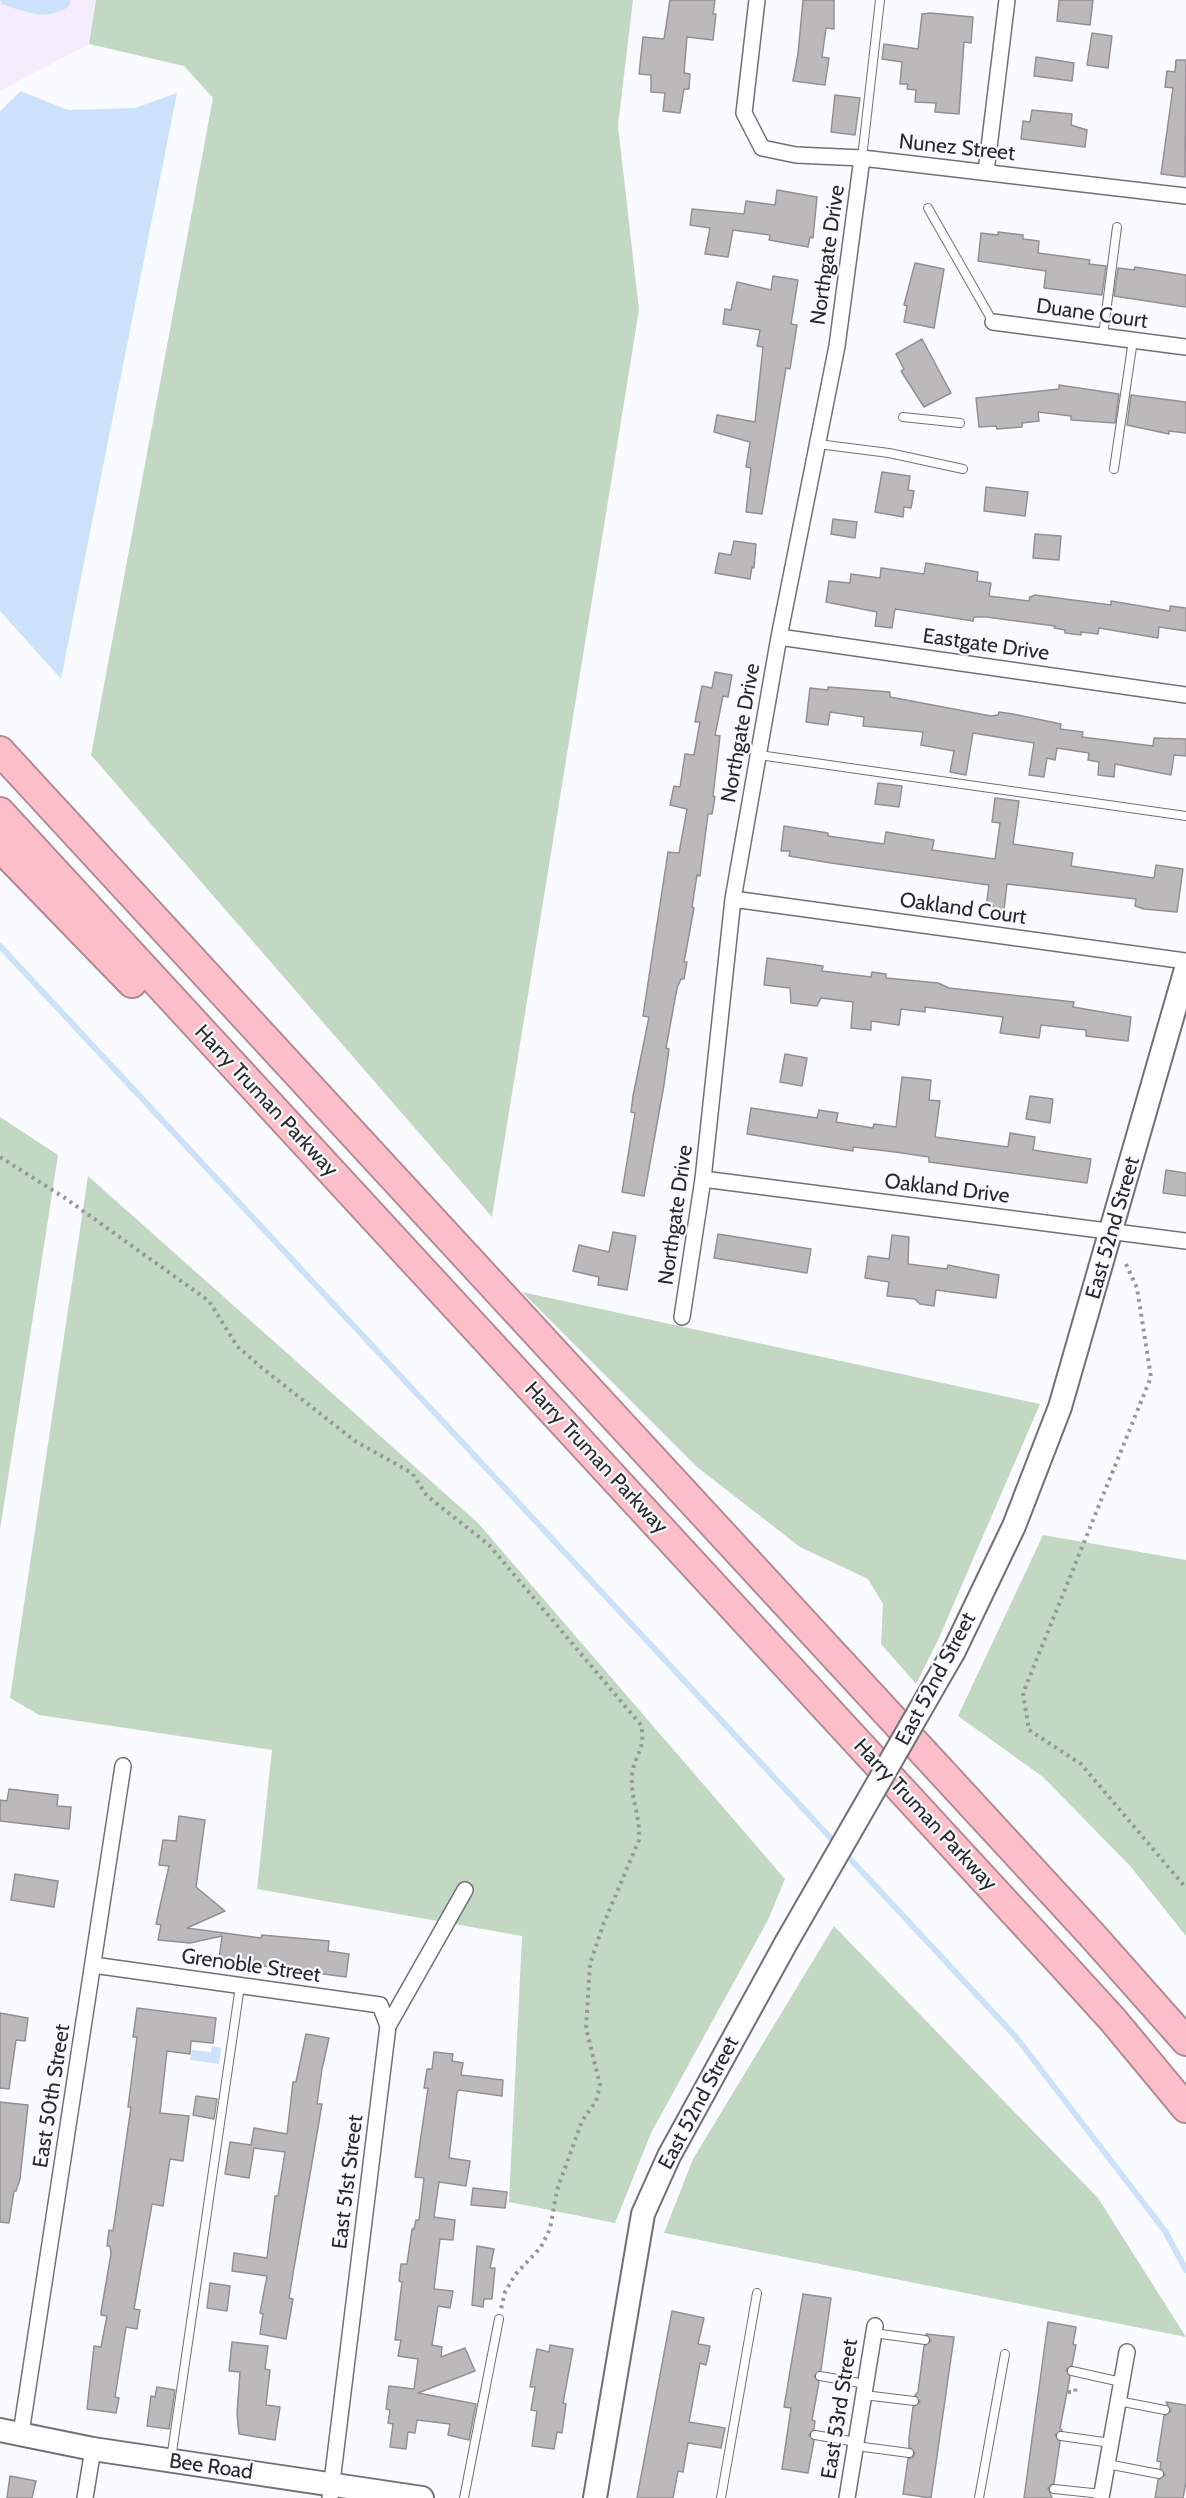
<!DOCTYPE html>
<html>
<head>
<meta charset="utf-8">
<style>
	body { margin:0 }
	canvas { display:block; background:#f9fbfe }
</style>
</head>
<body>
<canvas width="1186" height="2498"></canvas>
<script>
const ctx = document.querySelector('canvas').getContext('2d');
ctx.lineJoin = 'round';
function fill(path, color) { ctx.fillStyle = color; ctx.fill(path, 'evenodd'); }
function stroke(path, color, width, dash) { ctx.strokeStyle = color; ctx.lineWidth = width; ctx.lineCap = dash ? 'butt' : 'round'; ctx.setLineDash(dash || []); ctx.stroke(path); }
function label(font, color, halo, rows, align = 'center') {
  ctx.font = font + ' Cabin,sans-serif'; ctx.lineWidth = 4.5; ctx.setLineDash([]); ctx.textBaseline = 'middle'; ctx.strokeStyle = halo; ctx.fillStyle = color; for (const [text, x, y, turn = 0] of rows) {
    ctx.save(); ctx.translate(x, y); ctx.rotate((+turn || 0) * Math.PI / 180); ctx.textAlign = isNaN(turn) ? turn : align; if (halo) ctx.strokeText(text, 0, 0); ctx.fillText(text, 0, 0); ctx.restore();
  }
}
const commercial = new Path2D(`
	M0,0H96L89,44L0,91Z`);
const green = new Path2D(`
	M96,0H633L618,126L639,310L492,1217L91,755L213,98L184,66L89,44Z
	M0,1117L58,1155L0,1530Z
	M88,1176L478,1523L785,1879L768,1920L651,2133L615,2223L509,2202L522,1936L257,1889L272,1750L39,1715L10,1698Z
	M522,1292L1040,1404L939,1638L916,1684L881,1644L883,1604L868,1579L800,1547L697,1467Z
	M1043,1535L1186,1560V1936L1131,1867L1043,1777L958,1716Z
	M834,1926L1098,2198L1186,2337L664,2233L693,2159Z`);
const water = new Path2D(`
	M0,0H70L69,6C47,22 26,12 2,4Z
	M21,91L68,110L135,108L177,93L61,679L0,611V111Z
	M212,2046L221,2048L219,2064L190,2060L192,2050L211,2052Z`);
const stream = new Path2D(`
	M0,946L1016,2037L1165,2231L1186,2270`);
const building = new Path2D(`
	M670,0H715L713,14H716L713,40L687,37L684,73L690,74L689,89H684L680,113L663,111L665,93L651,92V75L639,74L643,37L664,39Z
	M803,0H834V29L826,28L822,57L829,58L825,85L793,81L798,54Z
	M1059,0H1093L1090,25L1057,21Z
	M930,13L973,17L971,43L964,42L959,114L935,112L936,103L915,102L916,90L907,89L908,84H900L902,62L882,59L884,44L918,49L922,14Z
	M1092,33L1112,36L1108,68L1087,65Z
	M1036,57L1074,63L1072,81L1034,76Z
	M1176,60H1186L1185,177L1161,174L1173,88L1165,87L1167,71L1175,72Z
	M835,95L860,98L855,135L831,132Z
	M1032,110L1072,114L1071,125L1087,130L1085,147L1021,139L1023,121L1030,122Z
	M777,190L817,197L813,238L810,237L808,247L769,240L770,235L733,230L728,257L705,254L710,228L690,225L692,209L744,214L746,201L775,205Z
	M998,232L1023,235V239L1039,241L1038,253L1090,260L1089,264L1106,266L1102,295L1044,288L1046,271L978,261L981,233L998,235Z
	M915,263L944,269L934,328L904,322L907,306L904,305Z
	M1135,267L1186,275V307L1114,296L1118,268L1134,270Z
	M773,276L798,280L791,324L797,325L790,369L786,368L762,514L746,512L751,468L746,467L750,442L714,432L717,415L755,422L763,347L757,346L760,330L723,324L725,309L731,310L737,282L771,290Z
	M922,339L951,393L924,407L901,371L904,369L896,354Z
	M1059,385L1119,394L1115,423L1071,420V416L1038,412L1039,421L1022,423V427L997,429L996,426L979,427L976,398L1059,389Z
	M1131,395L1186,402V433L1169,431V434L1127,425Z
	M882,472L910,476L908,490L914,491L911,508L904,507L903,517L875,512Z
	M986,487L1028,492L1025,516L984,511Z
	M833,519L857,522L855,538L831,534Z
	M1035,534L1061,536L1059,560L1033,558Z
	M734,541L756,544L754,568L752,567L750,579L715,573L719,553L731,555Z
	M926,563L978,572L977,581L991,583L989,596L1029,601L1030,597L1035,595L1111,605V601L1170,611V606L1186,608V631L1159,627L1158,638L1099,628L1098,634L1081,632V635L1065,633V630L1054,628L1055,626L986,617H974L973,621L895,609L892,628L875,626L877,612L826,602L829,581L850,583L851,574L880,578L881,568L924,574Z
	M715,672L732,675L728,697L723,696L715,735L720,736L713,796L715,797L712,814H708L700,876L697,875L692,907L694,908L684,962H687L684,979H681L677,988L666,1048L669,1049L664,1085L644,1196L622,1192L635,1113L631,1112L633,1096L649,1017L643,1016L668,852L679,853L687,809L670,805L674,786L680,787L685,754L694,755L700,722H695L702,686L712,688Z
	M828,687L890,692V697L991,716L998,715L999,712L1013,714L1061,724L1060,729L1083,732L1082,737L1153,746L1154,738L1186,739V756L1174,755L1171,775L1115,764L1114,777L1098,775L1099,762L1088,760L1089,753L1057,748L1055,760L1047,758L1044,777L1029,775L1034,743L973,733L966,775L950,772L954,751L921,745L923,732L863,726L864,717L830,712L828,725L806,722L810,688L828,690Z
	M878,783L902,786L899,807L875,804Z
	M995,798L1019,801L1013,844L1073,853L1071,866L1154,878L1156,865L1183,869L1177,912L1144,909L1135,906L1136,899L1007,884L1004,910L986,907L989,885L831,863L789,856L790,851H781L784,826L828,833V836L884,844L886,832L934,840L932,850L995,859L1000,823L992,822Z
	M767,958L823,966L822,971L871,977L872,972L886,974V978L938,983L949,988L1074,1002L1073,1007L1131,1017L1128,1041L1086,1036V1030L1041,1025L1039,1038L1000,1033L1003,1017L925,1007V1012L901,1009L899,1025L871,1021V1030L851,1028L853,1002L821,998L817,1006L791,1003L790,988L764,985Z
	M785,1054L807,1058L802,1086L780,1082Z
	M902,1077L931,1080L929,1100L940,1101L935,1137L1008,1147L1010,1133L1035,1137L1033,1150L1091,1159L1087,1183L929,1162V1157L895,1152L853,1147V1151L747,1134L751,1108L817,1118L819,1110L838,1113L836,1122L873,1128L874,1124L896,1127Z
	M1030,1096L1053,1099L1050,1123L1026,1119Z
	M1166,1170L1186,1173V1196L1163,1193Z
	M613,1232L636,1236L627,1290L598,1285L599,1277L573,1271L579,1245L609,1252Z
	M718,1234L811,1249L807,1273L714,1258Z
	M892,1235L909,1237L908,1264L947,1269L948,1265L999,1275L996,1298L936,1290L934,1306L920,1304L915,1299L887,1296L889,1282L865,1278L868,1256L889,1259Z
	M9,1789L58,1795L57,1806L71,1807L69,1829L0,1821V1800L7,1801Z
	M179,1816L205,1820L196,1887L225,1911L187,1928L261,1938L262,1935L329,1941L328,1951L349,1954L346,1977L219,1960L222,1936L190,1943L158,1940L161,1925L156,1924L169,1866L159,1865L163,1840L176,1841Z
	M15,1874L58,1881L54,1907L11,1900Z
	M137,2008L216,2018L213,2043L191,2041L190,2054L167,2051L160,2113L189,2116L183,2161L170,2159L163,2206L152,2204L134,2309L140,2310L137,2329L126,2327L115,2397L119,2398L116,2413L87,2409L94,2346L101,2347L107,2316L101,2315V2312L111,2254L110,2246H107L109,2230L113,2231L131,2107H128L137,2037H133Z
	M0,2013L28,2018L25,2041L16,2040L9,2089L0,2088Z
	M306,2034L329,2038L322,2069L317,2104H322L294,2268L289,2298L293,2299L286,2339L260,2334L263,2314L260,2313L267,2276L232,2271L234,2253L267,2258L275,2196H278L285,2152L254,2148L249,2178L225,2174L230,2142L251,2145L254,2128L287,2134L293,2082H296Z
	M434,2052L453,2054L452,2061L463,2063L461,2075L503,2080L502,2096L459,2090L457,2092L449,2158L470,2161L466,2186L439,2182L434,2217L455,2220L453,2240L440,2239L434,2289L453,2291L450,2308L438,2306L432,2345L442,2347L441,2357L465,2348L475,2371L418,2393L476,2404L469,2440L448,2435L450,2424L417,2420L415,2433L408,2432L406,2449L390,2447L393,2424L388,2423L390,2410L386,2409L389,2386L414,2389L418,2359L398,2356L401,2340H395L402,2282L399,2281L401,2264H407L412,2229H414L416,2220H419L424,2178L415,2177L428,2088H424L427,2069H432Z
	M196,2096L217,2099L214,2119L193,2115Z
	M0,2102L28,2105L20,2179L16,2191H14L9,2223L0,2222Z
	M473,2188L507,2192L505,2208L471,2205Z
	M477,2246L494,2249L490,2268H495L492,2299H484L483,2307L472,2305Z
	M210,2283L230,2286L227,2311L207,2308Z
	M803,2294L831,2298L821,2370L814,2376L819,2382L812,2420L815,2421L814,2429L809,2435L814,2441L808,2473L782,2469L791,2408L784,2407Z
	M672,2311L704,2318L698,2344L710,2346L706,2365L700,2363L689,2422L725,2428L721,2448L688,2443L683,2472L678,2471L673,2498H637Z
	M1048,2322L1076,2327L1073,2344L1076,2345L1072,2365L1066,2370L1070,2377L1060,2428L1062,2430L1055,2435L1060,2442L1054,2483L1048,2488L1052,2498H1024Z
	M926,2334L954,2337L931,2498L903,2494L908,2459L913,2457L915,2453L909,2447V2438L913,2407L920,2402L915,2395L918,2392L924,2346L931,2341Z
	M232,2342L268,2346L265,2369L270,2370L266,2405L280,2407L275,2440L239,2434L237,2414L240,2372L229,2371Z
	M550,2345L573,2349L563,2403L566,2404L562,2433L557,2432L554,2449L532,2446L537,2411L531,2410L535,2387H530L537,2349L549,2352Z
	M157,2387L175,2390L169,2429L147,2426L151,2396L155,2397Z
	M1166,2402L1186,2405V2482L1183,2498H1155L1158,2480L1165,2475L1160,2468L1161,2462L1157,2461L1164,2416L1171,2411Z
	M10,2476L36,2481L32,2498H7Z`);
const path = new Path2D(`
	M0,1157L65,1198L209,1301L237,1346L262,1368L355,1441L412,1473L427,1496L489,1545L641,1725C646,1750 635,1753 632,1775C630,1797 641,1818 639,1840L603,1925L590,1964L586,2028L600,2085L596,2101L582,2121L557,2190L550,2229L541,2247L515,2275L505,2292L501,2309
	M1126,1264L1137,1288L1151,1377L1023,1693L1029,1730L1081,1764L1186,1888
	M1068,2392H1075L1076,2385`);
const service = new Path2D(`
	M862,158L880,0
	M928,208L993,322
	M1103,336L1117,227
	M903,417L960,423
	M818,444L889,453L963,469
	M1114,469L1133,340
	M759,755L1186,816
	M874,2333L925,2340
	M1072,2371L1121,2382
	M820,2376L866,2384
	M864,2395L914,2401
	M1118,2401L1165,2410
	M815,2435L856,2442
	M1061,2436L1111,2443
	M856,2446L909,2453
	M171,2459L240,1986
	M1107,2464L1159,2474
	M1054,2489L1102,2494
	M464,2498L499,2319
	M721,2498L757,2293
	M979,2498L1005,2354`);
const minor = new Path2D(`
	M757,0L744,113L762,148L796,155L862,158L1186,196
	M986,172L1007,0
	M993,322L1186,347
	M779,637L1186,695
	M733,899L1186,961
	M703,1179L1186,1241
	M682,1317L703,1179L733,899L779,637L837,346L862,158
	M93,1965L380,2005L388,2026
	M21,2433L123,1766
	M85,2498L93,2449
	M330,2498L388,2026L465,1890
	M847,2498L875,2326
	M1101,2498L1127,2352`);
const secondary = new Path2D(`
	M954,1651L1014,1526L1060,1407L1186,969
	M0,2430L93,2449L422,2498
	M595,2498L643,2214L669,2156L786,1943`);
const motorway = new Path2D(`
	M0,751L1092,1935L1186,2041
	M0,812L1061,1963L1113,2020L1186,2108
	M0,847L132,983`);
const secondaryBridge = new Path2D(`
	M786,1943L954,1651`);
const streetNames = [
	["Nunez Street",957,148,6],
	["Northgate Drive",828,255,-82],
	["Duane Court",1092,314,8],
	["Eastgate Drive",986,645,8],
	["Northgate Drive",741,733,-80],
	["Oakland Court",963,909,8],
	["Harry Truman Parkway",266,1101,47],
	["Oakland Drive",947,1189,7],
	["Northgate Drive",676,1215,-82],
	["East 52nd Street",1113,1228,-74],
	["Harry Truman Parkway",596,1458,47],
	["East 52nd Street",936,1679,-62],
	["Harry Truman Parkway",925,1815,47],
	["Grenoble Street",251,1966,8],
	["East 50th Street",52,2096,-81],
	["East 52nd Street",699,2103,-62],
	["East 51st Street",348,2182,-83],
	["East 53rd Street",840,2409,-81],
	["Bee Road",211,2467,8]
];
fill(commercial, '#f5edfe');
fill(green, '#c3d8c3');
fill(water, '#cce2fb');
stroke(stream, '#cce2fb', 6);
fill(building, '#bcb9bb');
stroke(building, '#939093', 1.5);
stroke(service, '#6f7174', 10);
stroke(minor, '#6f7174', 18);
stroke(secondary, '#6f7174', 26);
stroke(motorway, '#b28a91', 32);
stroke(path, '#97999b', 4, [3, 4.5]);
stroke(service, '#fff', 8);
stroke(minor, '#fff', 15);
stroke(secondary, '#fff', 22);
stroke(motorway, '#fcbec9', 28);
stroke(secondaryBridge, '#6f7174', 26, []);
stroke(secondaryBridge, '#fff', 22);
label('21px', '#28292a', '#f9fbfe', streetNames);
</script>
</body>
</html>
